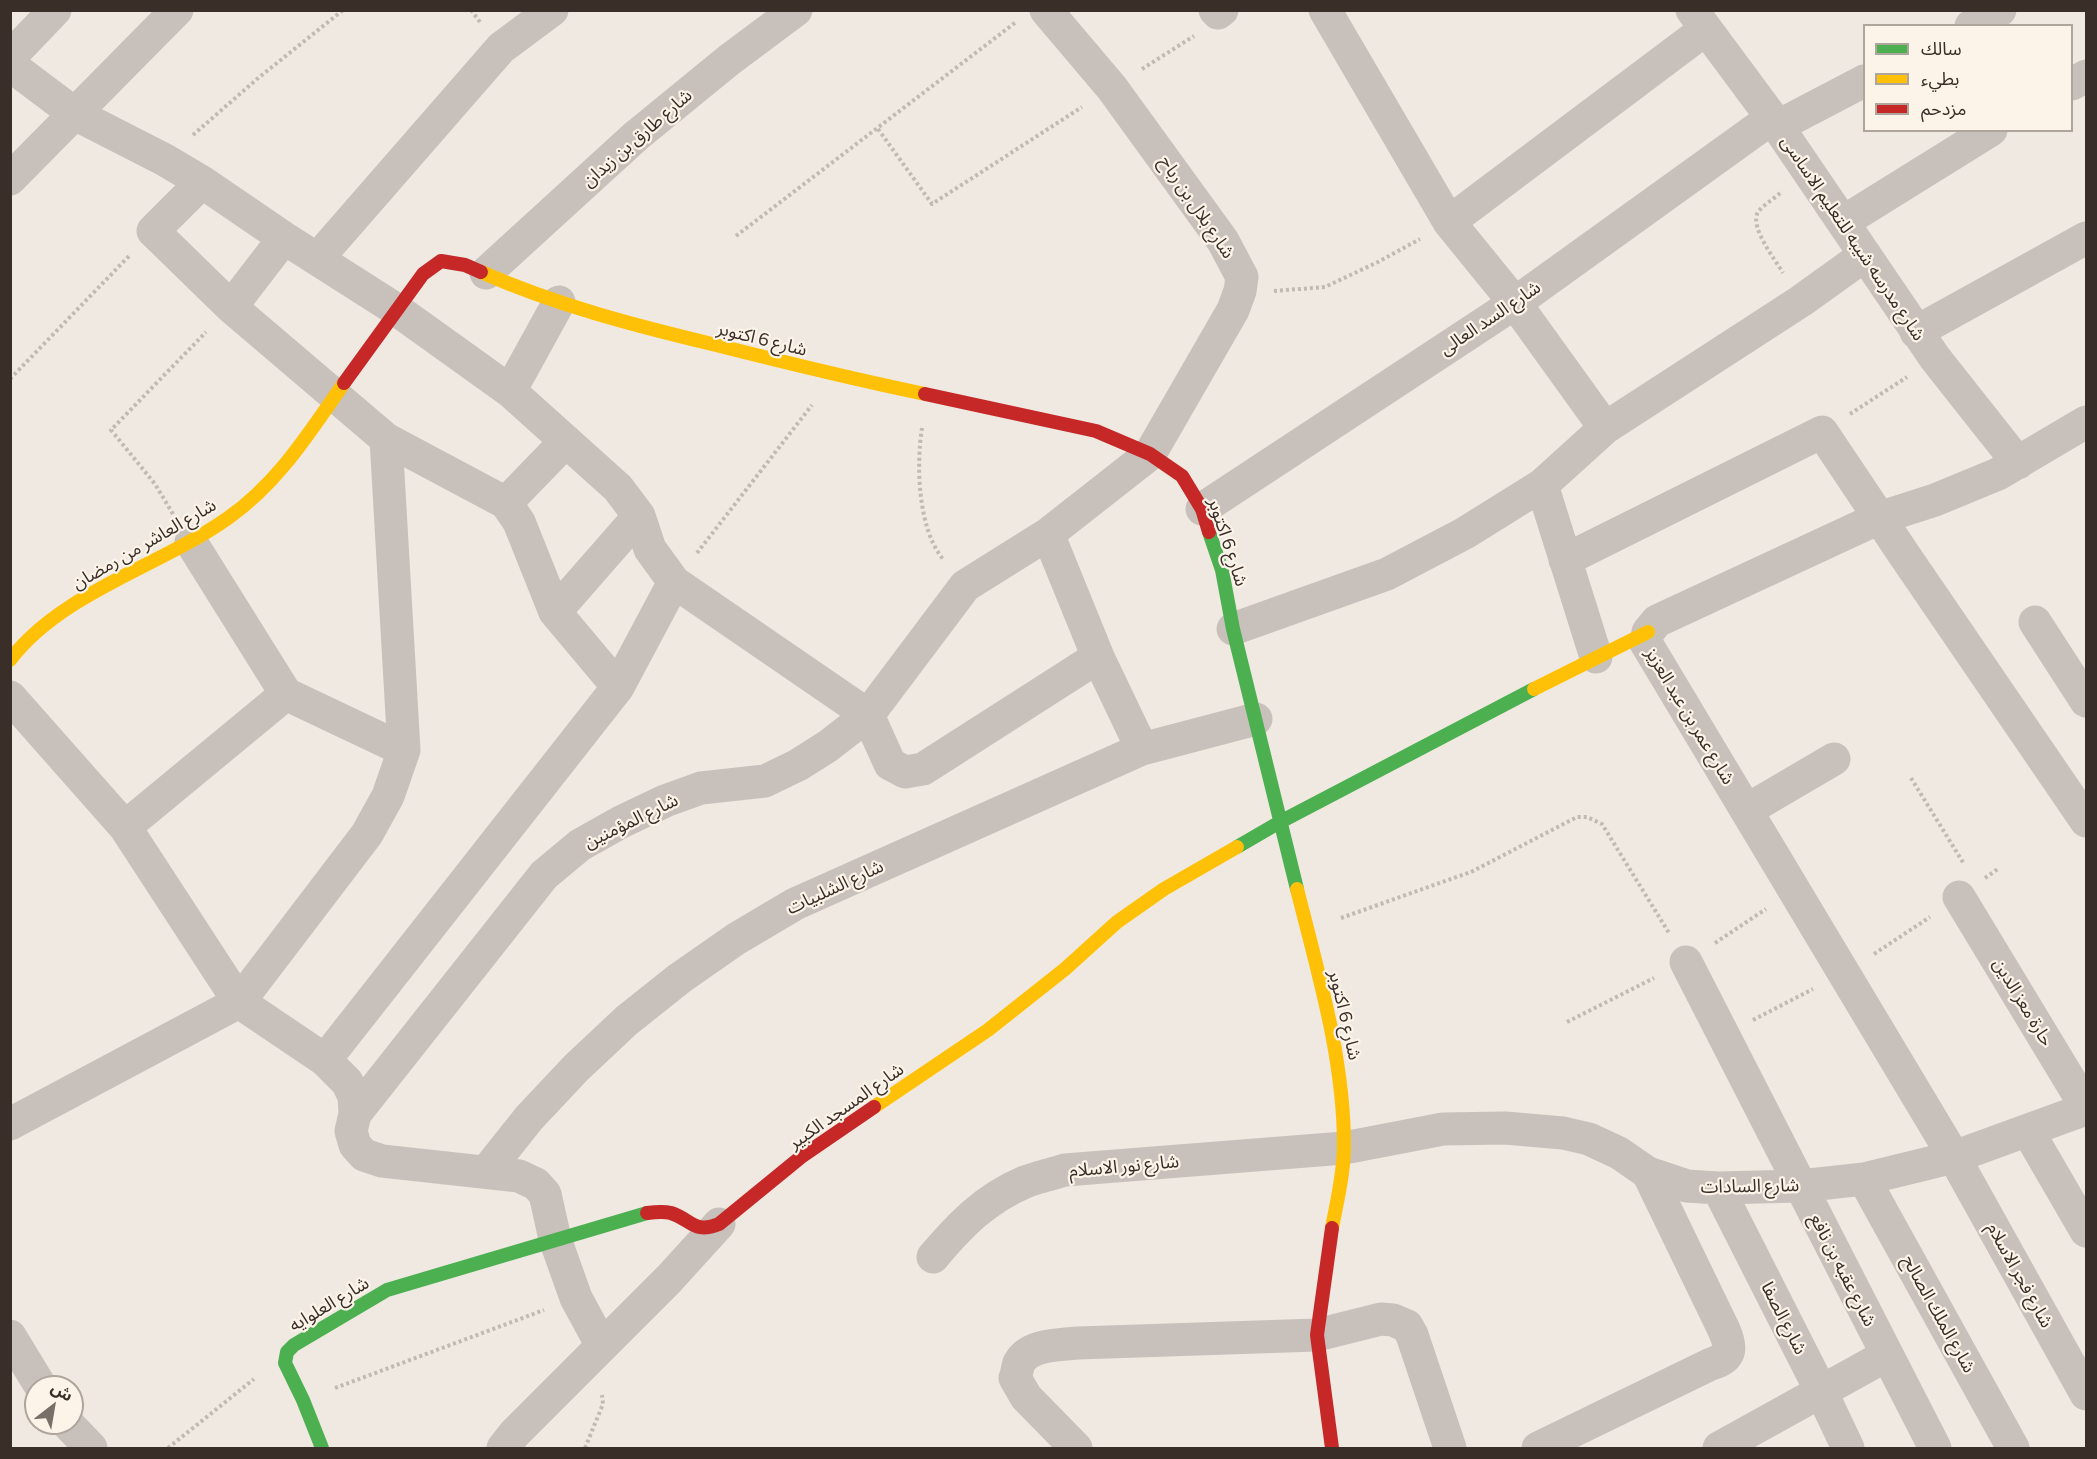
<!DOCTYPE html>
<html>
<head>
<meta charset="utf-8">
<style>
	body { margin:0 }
	#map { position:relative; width:2097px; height:1459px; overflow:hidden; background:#efe9e2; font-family:Commissioner,"Noto Sans Arabic",sans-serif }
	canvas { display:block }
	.frame { position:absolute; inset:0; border:12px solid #3a2e28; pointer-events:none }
	.legend { position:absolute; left:1863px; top:24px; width:210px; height:108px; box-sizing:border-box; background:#fcf4e9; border:2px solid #aea59c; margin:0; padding:8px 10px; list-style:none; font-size:18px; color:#3a2e28 }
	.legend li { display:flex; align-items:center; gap:12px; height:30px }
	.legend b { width:30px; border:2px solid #aea59c }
	.north { position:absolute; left:24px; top:1375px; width:60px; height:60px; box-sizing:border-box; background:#fcf4e9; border:2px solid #aea59c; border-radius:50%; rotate:31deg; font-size:16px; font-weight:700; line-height:24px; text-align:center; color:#3a2e28 }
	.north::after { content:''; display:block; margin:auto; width:21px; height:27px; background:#796f69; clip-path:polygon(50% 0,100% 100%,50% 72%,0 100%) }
</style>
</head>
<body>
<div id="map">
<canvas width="2097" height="1459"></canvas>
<div class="frame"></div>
<ul class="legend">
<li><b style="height:8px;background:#4caf50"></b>سالك</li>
<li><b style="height:8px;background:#ffc107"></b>بطيء</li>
<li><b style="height:8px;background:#c62828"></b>مزدحم</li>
</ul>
<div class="north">ش</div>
</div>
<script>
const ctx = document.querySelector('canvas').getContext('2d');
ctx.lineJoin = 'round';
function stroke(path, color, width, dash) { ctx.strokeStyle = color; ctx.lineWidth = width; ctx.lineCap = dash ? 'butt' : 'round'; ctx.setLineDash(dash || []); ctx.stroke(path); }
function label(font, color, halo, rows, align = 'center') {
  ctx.font = font + ' Commissioner,"Noto Sans Arabic",sans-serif'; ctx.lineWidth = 4.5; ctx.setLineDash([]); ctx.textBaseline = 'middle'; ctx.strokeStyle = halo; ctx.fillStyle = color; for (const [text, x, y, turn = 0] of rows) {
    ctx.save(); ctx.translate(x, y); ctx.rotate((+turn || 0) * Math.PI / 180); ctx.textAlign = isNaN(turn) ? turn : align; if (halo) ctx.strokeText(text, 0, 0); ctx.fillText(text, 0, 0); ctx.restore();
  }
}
const path = new Path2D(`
	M471,10L480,22
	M1142,69L1194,36
	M878,129L932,204L1082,107
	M193,135L257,79L343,10
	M1780,193C1774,199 1763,205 1758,212C1749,227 1775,259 1783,273
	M736,236L1016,22
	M1274,291L1325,287L1378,262L1420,239
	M10,379L130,255
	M1850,414L1907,377
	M922,428C916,466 918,529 943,559
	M173,514L155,484L111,430L206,332
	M697,553L812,405
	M1911,778L1964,864
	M1985,878L1999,868
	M1341,918L1471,872L1577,817H1587L1602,824L1669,933
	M1715,943L1766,909
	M1874,954L1930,917
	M1753,1020L1813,989
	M1567,1022L1654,978
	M335,1388L544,1310
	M168,1448L254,1379
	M585,1448L603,1404L602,1395`);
const street = new Path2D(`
	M1215,10L1218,13L1222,10
	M1325,10L1449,222
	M1692,10L1772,118L1935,358L2018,463
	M1971,26L2000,10
	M10,57L55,10
	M10,65L75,114L165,160L202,182L284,238L397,310L510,391L618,488L639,516L650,549L674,582L868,715L890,764L905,772L923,769L1098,657
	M2072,84L2086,76
	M1778,126L1864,81
	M10,179L177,10
	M202,182L153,231L231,307L386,439L506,503L566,441
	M1843,222L1991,130
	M318,258L501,48L552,10
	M486,273L636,136L729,60L796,10
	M231,307L284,238
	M1916,332L2086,238
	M510,391L559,302
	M2086,422L1998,474L1935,500L1879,518L1657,621L1648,632L1646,643L1954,1157L2086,1394
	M1605,428L1515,303L1449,222L1706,29
	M1542,485L1596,657
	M506,503L519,522L555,612
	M1202,509L1515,303L1772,118
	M1048,534L1098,657L1142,749
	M191,542L286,694L404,750
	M1565,560L1822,432L1905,556L2086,821
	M2035,622L2086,701
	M1233,629L1387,574L1465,533L1542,485L1605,428L1801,301L1865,255
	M618,687L555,612L639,516
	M10,697L125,827L239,1002L325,1060L347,1082L354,1096L355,1114L351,1131L355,1145L364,1155L382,1161L519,1176L536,1184L545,1194L555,1239L576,1298L602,1346
	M1747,810L1834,759
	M125,827L286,694
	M1959,897L2086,1107
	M1686,962L1935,1448
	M325,1060L618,687L674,582
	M355,1114L544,875L580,845L621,822L665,801L701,788L765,781L798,765L828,746L868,715L965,586L1048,534L1150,454L1233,310L1240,291L1242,277L1223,241L1112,88L1046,10
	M10,1124L239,1002L367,834L388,796L404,750L386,439
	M2028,1131L2086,1231
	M486,1172L529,1118L576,1068L626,1021L680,978L736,939L795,904L1142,749L1256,719
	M1864,1179L2013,1448
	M1718,1188L1821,1391L1848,1448
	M933,1257C960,1225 985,1199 1025,1182C1038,1177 1052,1174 1065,1170L1344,1148L1443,1129L1505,1128L1563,1133L1589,1139L1619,1153L1648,1173L1687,1186L1718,1188L1800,1186L1864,1179L1954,1157L2086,1109
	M10,1336L41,1387
	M67,1423L91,1448
	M503,1448L514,1434L669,1279L719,1224
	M1076,1448L1026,1397L1015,1378C1017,1374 1017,1368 1019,1363C1029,1344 1059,1345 1078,1343L1317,1335L1381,1319L1393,1320L1407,1326L1412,1335L1450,1448
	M1538,1448L1711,1364C1732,1358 1732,1348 1724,1330L1648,1173
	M1719,1448L1887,1355`);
const fast = new Path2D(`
	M1209,532L1222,570L1233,629L1297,889
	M1237,847L1280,822L1534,689
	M322,1448L303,1400L285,1363L287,1352L294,1345L387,1290L647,1213`);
const slow = new Path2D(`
	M481,272C556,305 633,325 712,344C783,362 853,379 925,394
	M10,660C62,592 159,567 228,518C278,483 309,433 344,383
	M1534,689L1648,632
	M1297,889C1318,973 1344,1058 1344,1146C1344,1173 1337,1201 1332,1228
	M874,1107L988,1030L1065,969L1117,922L1164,889L1237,847`);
const jam = new Path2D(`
	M344,383L423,274L441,261L465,265L481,272
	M925,394L1096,431L1150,454L1182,476L1202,509L1209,532
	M647,1213C655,1212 663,1211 671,1213C692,1220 694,1234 719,1224L801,1157L874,1107
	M1332,1228L1317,1335L1332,1448`);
const streetNames = [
	["شارع طارق بن زيدان",637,138,-41],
	["شارع بلال بن رباح",1197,207,56],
	["شارع مدرسه شيبه للتعليم الاساسى",1853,238,56],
	["شارع السد العالى",1490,318,-34],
	["شارع 6 اكتوبر",762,339,14],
	["شارع 6 اكتوبر",1228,542,72],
	["شارع العاشر من رمضان",144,544,-30],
	["شارع عمر بن عبد العزيز",1690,716,59],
	["شارع المؤمنين",631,821,-26],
	["شارع الشلبيات",835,887,-25],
	["حارة معز الدين",2023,1002,59],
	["شارع 6 اكتوبر",1345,1015,77],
	["شارع المسجد الكبير",846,1106,-35],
	["شارع نور الاسلام",1124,1166,-5],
	["شارع السادات",1750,1186,-1],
	["شارع عقبه بن نافع",1843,1270,63],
	["شارع فجر الاسلام",2020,1275,61],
	["شارع العلوايه",329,1304,-31],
	["شارع الملك الصالح",1939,1314,61],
	["شارع الصفا",1784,1318,63]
];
stroke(path, '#c1bab3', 4, [3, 3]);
stroke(street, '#c8c1bb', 33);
stroke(fast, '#4caf50', 14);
stroke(slow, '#ffc107', 14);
stroke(jam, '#c62828', 14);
label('18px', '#3a2e28', '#fcf4e9', streetNames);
</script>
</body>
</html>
